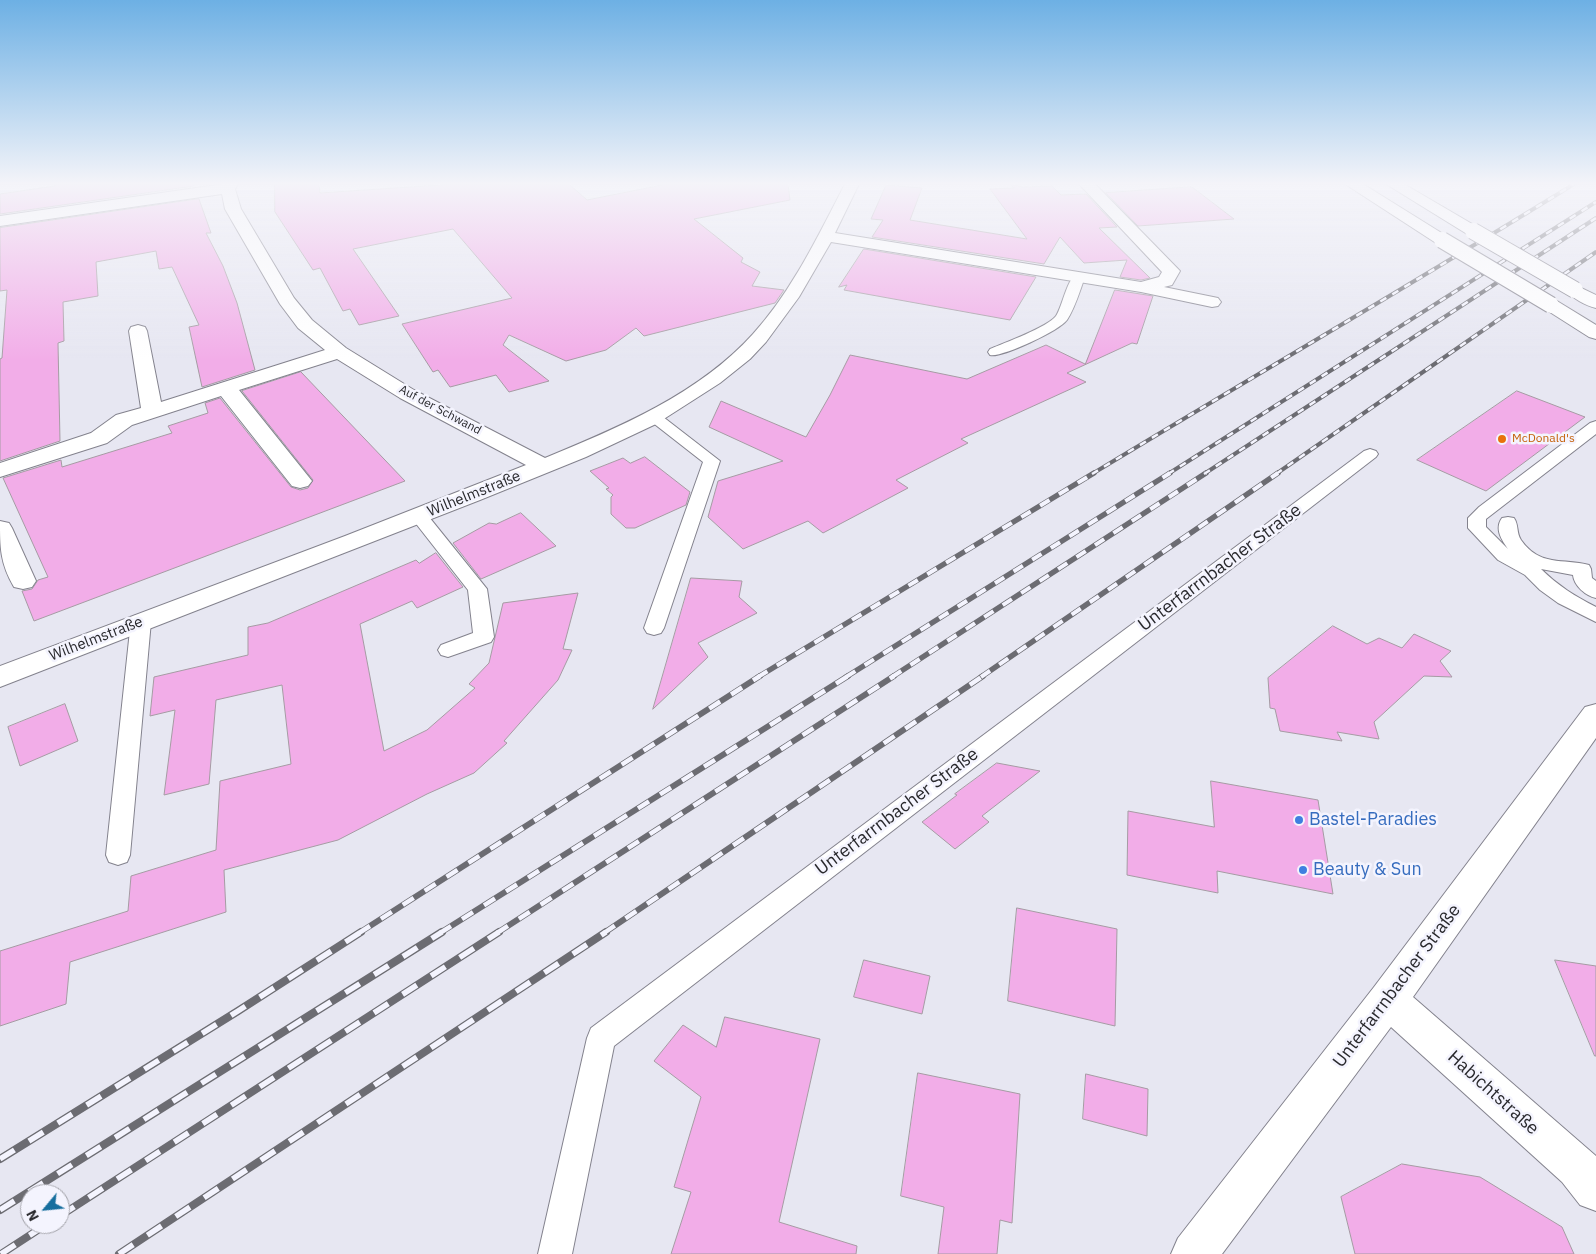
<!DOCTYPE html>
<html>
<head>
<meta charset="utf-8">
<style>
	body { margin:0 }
	#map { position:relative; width:1596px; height:1254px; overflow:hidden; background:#e7e7f2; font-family:"IBM Plex Sans",sans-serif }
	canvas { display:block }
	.north { position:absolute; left:20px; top:1184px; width:50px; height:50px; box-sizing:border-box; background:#f4f4fe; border:1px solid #a3a3aa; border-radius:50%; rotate:242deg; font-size:14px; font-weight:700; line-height:20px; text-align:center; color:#29292d }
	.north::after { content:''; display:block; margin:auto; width:18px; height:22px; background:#166e9e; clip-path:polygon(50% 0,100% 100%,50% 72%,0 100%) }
</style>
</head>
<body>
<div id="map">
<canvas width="1596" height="1254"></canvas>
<div class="north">N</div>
</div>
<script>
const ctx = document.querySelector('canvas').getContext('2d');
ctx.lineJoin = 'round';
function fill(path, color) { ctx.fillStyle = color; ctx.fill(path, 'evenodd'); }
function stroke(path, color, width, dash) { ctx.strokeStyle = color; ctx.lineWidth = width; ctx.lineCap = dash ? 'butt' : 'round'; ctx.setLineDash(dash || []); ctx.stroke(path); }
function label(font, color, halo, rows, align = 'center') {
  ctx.font = font + ' "IBM Plex Sans",sans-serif'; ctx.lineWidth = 5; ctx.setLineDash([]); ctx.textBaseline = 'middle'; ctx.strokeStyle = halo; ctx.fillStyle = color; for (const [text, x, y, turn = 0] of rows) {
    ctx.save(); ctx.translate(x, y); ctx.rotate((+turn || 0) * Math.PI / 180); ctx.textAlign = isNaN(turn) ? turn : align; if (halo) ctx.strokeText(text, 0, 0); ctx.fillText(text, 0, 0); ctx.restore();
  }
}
const building = new Path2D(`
	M56,184H193L194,186L0,214V194L55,186Z
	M275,184H319L320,193L454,184H569L587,200L667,184H788L790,200L694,219L743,258L741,262L760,272L752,286L784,290L775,303L644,336L636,328L606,350L566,361L509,335L503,345L549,381L509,392L496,375L450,387L438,370L433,372L402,324L512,298L453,229L353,249L399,316L359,325L350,309L343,311L320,268L313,270L275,212Z
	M1010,184L1022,187L1052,186L1061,195L1086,194L1117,227L1099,228L1150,278L1141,280L1120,277L1127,260L1084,263L1060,237L1044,264L872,237L883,220L871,219L886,185L922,188L910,220L1027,239L990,189L1014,188Z
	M1192,187L1234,219L1138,226L1106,193Z
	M199,199L211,233H206L223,266L237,303L255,370L202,387L189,327L199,325L172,267L159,269L156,251L96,262L98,296L63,302L64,341L58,343L60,441L0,461V359L2,358L7,290L0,291V228Z
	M864,249L1036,277L1010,320L844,290L847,285L839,287Z
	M1115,290L1153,296L1137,344L1132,343L1067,373L1086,382L961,439L968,443L896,480L908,488L823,533L808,521L743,549L708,517L718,481L783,461L709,427L721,401L806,437L830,395L850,355L967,379L1046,345L1085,364Z
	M301,372L405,481L34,621L22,591L32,589L38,580L48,577L3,478L61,460L62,467L172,433L168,426L208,413L205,403L220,398L291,487L300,490L308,488L313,480L242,391Z
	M1517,391L1585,417L1486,491L1417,460Z
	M645,457L690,492L686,505L635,528H626L611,514V497L613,495L606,489L609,488L590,471L623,458L630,463Z
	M521,513L556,546L481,579L453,543L489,523L496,524Z
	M436,553L463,587L417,608L412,601L360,624L384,751L427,730L475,688L469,684L489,663L503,603L578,593L563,649L572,650L558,680L504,741L507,743L474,773L427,794L338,840L224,870L226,912L70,962L66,1004L0,1026V951L128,911L131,876L216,850L220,781L291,764L282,685L216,700L209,784L164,795L175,710L150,716L154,677L248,655V627L268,623L416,560L419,563Z
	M691,578L742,581L739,597L757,613L698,643L708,657L653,709Z
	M1333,626L1367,644L1379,638L1402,648L1414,634L1451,651L1440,661L1452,677L1424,676L1374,722L1379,739L1337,732L1342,741L1280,731L1275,709L1270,708L1268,678Z
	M65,704L78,741L20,766L8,727Z
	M997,763L1040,771L982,816L989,822L955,849L922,822L957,795L955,794Z
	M1211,781L1318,800L1333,894L1217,871L1218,893L1127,875L1128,811L1214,827Z
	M1017,908L1117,929L1115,1026L1008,1001Z
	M864,960L930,976L922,1014L854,997Z
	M1555,960L1596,966V1056H1595Z
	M725,1017L820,1039L779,1222L857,1246L856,1254H671L691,1192L674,1187L701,1097L654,1061L683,1025L716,1047Z
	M918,1073L1020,1094L1012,1223L1000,1220L997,1254H938L944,1207L901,1196Z
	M1086,1074L1148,1089L1147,1136L1083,1119Z
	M1402,1164L1480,1177L1562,1227L1574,1254H1355L1341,1197Z`);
const service = new Path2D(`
	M1079,273L1085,277C1080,290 1075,308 1067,320C1059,331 1001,358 990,355L988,352L990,349C1004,343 1048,327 1056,316C1063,306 1067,276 1079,273Z
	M653,411L658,413L720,461L664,628L661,633L654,635L647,633L644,628L703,462L648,419L645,416L648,413Z
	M1596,421V434L1486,519V527L1508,549C1502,540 1494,529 1502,518L1508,517L1514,518C1519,525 1516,533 1521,540C1540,567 1562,558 1589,565L1591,569L1592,578L1596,581V598C1586,596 1574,586 1573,575L1541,569C1558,586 1575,596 1596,607V622L1558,603L1540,590L1525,575L1498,560L1468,528V518L1479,507L1590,423Z
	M1370,449L1376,451L1378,454L1376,457L614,1046L572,1254H538L587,1038L591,1028L1364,451Z
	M419,511L425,512L487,589L494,637L491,642L448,657L441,655L438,650L441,645L473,633L468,590L410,516L413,512Z
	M141,614L148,616L151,621L130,855L127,862L118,865L109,862L106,855L131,621L134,616Z`);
const minor = new Path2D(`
	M224,184H238L235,189L241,209L294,298L312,320L346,348L414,390L545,458C618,428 699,394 753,334C792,291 818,236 845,184H859L835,233L1141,282L1159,277L1162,272L1079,184H1095L1180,271L1172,285L1164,287L1218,298L1221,302L1218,306L1212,307L1141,292L831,242L799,297L766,342L750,359L720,383L656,424L586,457L480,500L0,687V666L345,536L526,465L400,398L337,359L239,390L308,476L312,481L308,486L300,488L292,486L221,396L132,425L107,443L0,477V463L91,433L116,415L141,408L129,331L131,327L138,325L145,327L147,331L161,402L325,350L298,328L280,304L225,209L222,194L0,226V216Z
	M0,521L9,523L12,528L36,581L32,587L23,589L14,587C0,563 0,547 0,521Z
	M1596,704V738L1413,997L1596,1156V1211L1580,1205L1562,1182L1391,1027L1222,1254H1171L1178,1238L1374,987L1585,707Z`);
const primary = new Path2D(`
	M1345,184H1363L1448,237L1450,240L1448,243H1436Z
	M1386,184H1404L1479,228L1481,231L1479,234H1467Z
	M1575,285L1596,295V308C1586,306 1572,298 1566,290L1569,286Z
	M1551,300L1557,301L1596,325V339L1589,337L1545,309L1542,305L1545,301Z`);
const railFar3 = new Path2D(`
	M1092,474C1252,377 1414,283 1574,184
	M1168,474L1596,202
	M1204,474L1596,218
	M1276,474L1596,252`);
const railFar2 = new Path2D(`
	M758,677L1094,473
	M846,677L1170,473
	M892,677L1206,473
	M981,677L1278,473`);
const railFar1 = new Path2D(`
	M359,933L760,676
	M440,933L848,676
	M497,933L894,676
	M604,933L983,676`);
const rail = new Path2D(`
	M0,1159L238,1011L361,932
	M0,1210L442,932
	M60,1216L499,932
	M1,1254L47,1224
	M119,1254L606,932`);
const primaryBridge = new Path2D(`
	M1473,231L1575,290
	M1442,240L1551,305`);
const markers = [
	[1502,439,5,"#e8710a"],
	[1299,820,5,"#3f7fe0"],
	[1303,870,5,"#3f7fe0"]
];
const farStreetnames = [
	["Auf der Schwand",440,410,28]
];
const farFoodnames = [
	["McDonald's",1512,439]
];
const streetNames = [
	["Wilhelmstraße",474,494,-22],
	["Wilhelmstraße",96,639,-21]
];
const nearStreetnames = [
	["Unterfarrnbacher Straße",1220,568,-37],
	["Unterfarrnbacher Straße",897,812,-37],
	["Unterfarrnbacher Straße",1397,986,-53],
	["Habichtstraße",1493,1093,42]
];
const nearShopnames = [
	["Bastel-Paradies",1309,820],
	["Beauty & Sun",1313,870]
];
fill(building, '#f2ade8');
stroke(building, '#a59ba3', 1);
stroke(service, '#83828d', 2);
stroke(minor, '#83828d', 2);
stroke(primary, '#83828d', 2);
fill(service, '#fff');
fill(minor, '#fff');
fill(primary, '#fff');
stroke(railFar3, '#6c6c72', 4);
stroke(railFar2, '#6c6c72', 5.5);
stroke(railFar1, '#6c6c72', 6);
stroke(rail, '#6c6c72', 8);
stroke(railFar3, '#f4f4fe', 2.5, [7]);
stroke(railFar2, '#f4f4fe', 4, [11]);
stroke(railFar1, '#f4f4fe', 4.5, [13]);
stroke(rail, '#f4f4fe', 5.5, [17]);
stroke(primaryBridge, '#83828d', 18, []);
stroke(primaryBridge, '#fff', 16);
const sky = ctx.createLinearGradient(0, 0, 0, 360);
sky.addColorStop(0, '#6db0e4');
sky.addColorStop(0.51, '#f4f4f9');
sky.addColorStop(1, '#f4f4f900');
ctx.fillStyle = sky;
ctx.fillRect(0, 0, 1596, 360);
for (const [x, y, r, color] of markers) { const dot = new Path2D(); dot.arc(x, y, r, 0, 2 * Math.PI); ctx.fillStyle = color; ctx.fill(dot); stroke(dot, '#f4f4fe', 2); }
label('12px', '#29292d', '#f4f4fe', farStreetnames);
label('12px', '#c56008', '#f4f4fe', farFoodnames, 'left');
label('15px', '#29292d', '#f4f4fe', streetNames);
label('18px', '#29292d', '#f4f4fe', nearStreetnames);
label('18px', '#366cbe', '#f4f4fe', nearShopnames, 'left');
</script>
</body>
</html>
